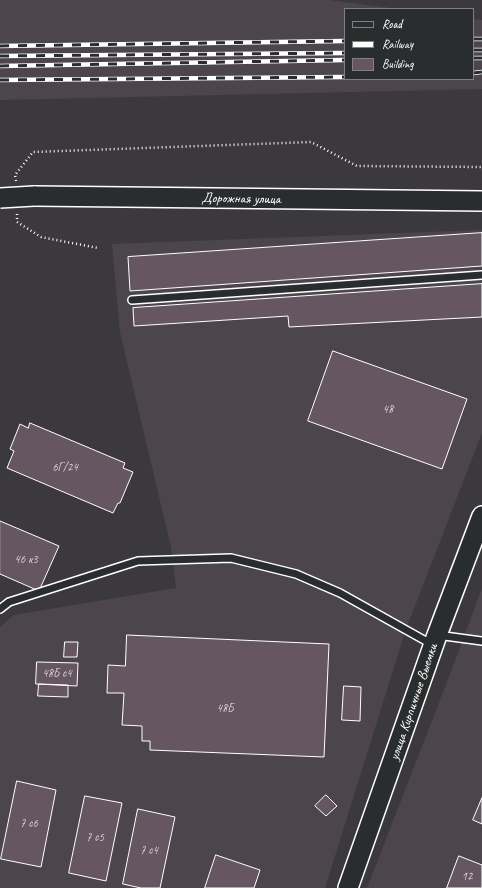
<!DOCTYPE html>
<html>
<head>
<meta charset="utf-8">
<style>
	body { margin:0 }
	#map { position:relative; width:482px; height:888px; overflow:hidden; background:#3c393d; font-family:Caveat,sans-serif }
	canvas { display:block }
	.legend { position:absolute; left:344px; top:8px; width:130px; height:72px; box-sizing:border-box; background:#2a2d2e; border:1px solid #7f8182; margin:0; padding:5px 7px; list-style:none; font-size:12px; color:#fff }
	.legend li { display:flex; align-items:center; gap:8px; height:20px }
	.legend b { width:20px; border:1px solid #7f8182 }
</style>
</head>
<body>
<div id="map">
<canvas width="482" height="888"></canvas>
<ul class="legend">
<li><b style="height:5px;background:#2a2d2e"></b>Road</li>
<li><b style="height:5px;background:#fff"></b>Railway</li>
<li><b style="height:11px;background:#655661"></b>Building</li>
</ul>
</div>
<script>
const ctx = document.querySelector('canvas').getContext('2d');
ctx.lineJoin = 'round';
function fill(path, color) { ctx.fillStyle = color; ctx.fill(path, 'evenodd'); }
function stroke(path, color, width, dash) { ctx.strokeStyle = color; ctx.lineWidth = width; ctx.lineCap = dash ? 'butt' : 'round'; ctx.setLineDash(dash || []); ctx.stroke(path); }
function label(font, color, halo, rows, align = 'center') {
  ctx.font = font + ' Caveat,sans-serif'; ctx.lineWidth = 4; ctx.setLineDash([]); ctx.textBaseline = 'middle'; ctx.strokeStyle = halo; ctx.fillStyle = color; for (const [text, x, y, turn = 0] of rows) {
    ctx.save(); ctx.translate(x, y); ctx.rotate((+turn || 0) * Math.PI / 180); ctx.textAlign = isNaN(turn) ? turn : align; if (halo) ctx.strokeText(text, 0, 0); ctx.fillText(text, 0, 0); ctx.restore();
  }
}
const built = new Path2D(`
	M0,0H329L398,9H345V79H473V19L482,20V89L0,100Z
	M482,230V433L406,629L325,888H0V627L14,615L176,588L171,547L120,332L112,244Z
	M482,588V888H367L449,677Z`);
const building = new Path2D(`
	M482,233V266L130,291L128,257Z
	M482,284V317L289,327L288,316L134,326L133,308Z
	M333,351L467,399L442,469L308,421Z
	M30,423L125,463L123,468L133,472L120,503H118L113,513L7,468L14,451L10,449L20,424L28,428Z
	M0,521L59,546L39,591L0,574Z
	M127,635L329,644L324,757L150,750V741H142V726L122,725L124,693H107L108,665L125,666Z
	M65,642H78L77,657H64Z
	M37,662L78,663L77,686L36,684Z
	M39,684L68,685V697L38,696Z
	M344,686L361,687L360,721L342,720Z
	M17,781L56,790L41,867L1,859Z
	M326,795L337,806L326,816L315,806Z
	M85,796L122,803L106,881L69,873Z
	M482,798V824L473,820Z
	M138,809L175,817L160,888H141L123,884Z
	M216,855L260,870L254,888H205Z
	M459,856L482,865V888H447Z`);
const path = new Path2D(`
	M16,181L15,175L33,152L311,142L357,166L482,167
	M17,214V222L41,237L98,248`);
const lane = new Path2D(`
	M132,300L482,275
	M0,609L9,602L138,561L231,558L296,574L340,593L433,645
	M437,635L482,641`);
const secondary = new Path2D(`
	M34,196L482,201
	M348,888L437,635L482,516`);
const rail = new Path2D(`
	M473,39H482
	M0,46L345,41
	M473,50H482
	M0,56L345,53
	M473,58H482
	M0,66L345,60
	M473,73L482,72
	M0,80L345,77`);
const secondaryBridge = new Path2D(`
	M0,198L34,196`);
const numberNames = [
	["48",388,410],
	["6Г/24",65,468],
	["46 к3",26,560],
	["48Б с4",57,674],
	["48Б",225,709],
	["7 с6",29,824],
	["7 с5",95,838],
	["7 с4",149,851],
	["12",467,877]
];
const streetNames = [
	["Дорожная улица",241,199,1],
	["улица Кирпичные Выемки",414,702,-71]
];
fill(built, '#4c464c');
fill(building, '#655661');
stroke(building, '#fff', 1);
stroke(lane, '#fff', 10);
stroke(secondary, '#fff', 22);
stroke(path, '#fff', 2.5, [1, 3]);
stroke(lane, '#2a2d2e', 7);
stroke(secondary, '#2a2d2e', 19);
stroke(rail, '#fff', 4.5);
stroke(rail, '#2a2d2e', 3, [9]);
stroke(secondaryBridge, '#fff', 22, []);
stroke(secondaryBridge, '#2a2d2e', 19);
label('12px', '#d8d5d8', null, numberNames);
label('14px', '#fff', '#2a2d2e', streetNames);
</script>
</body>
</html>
